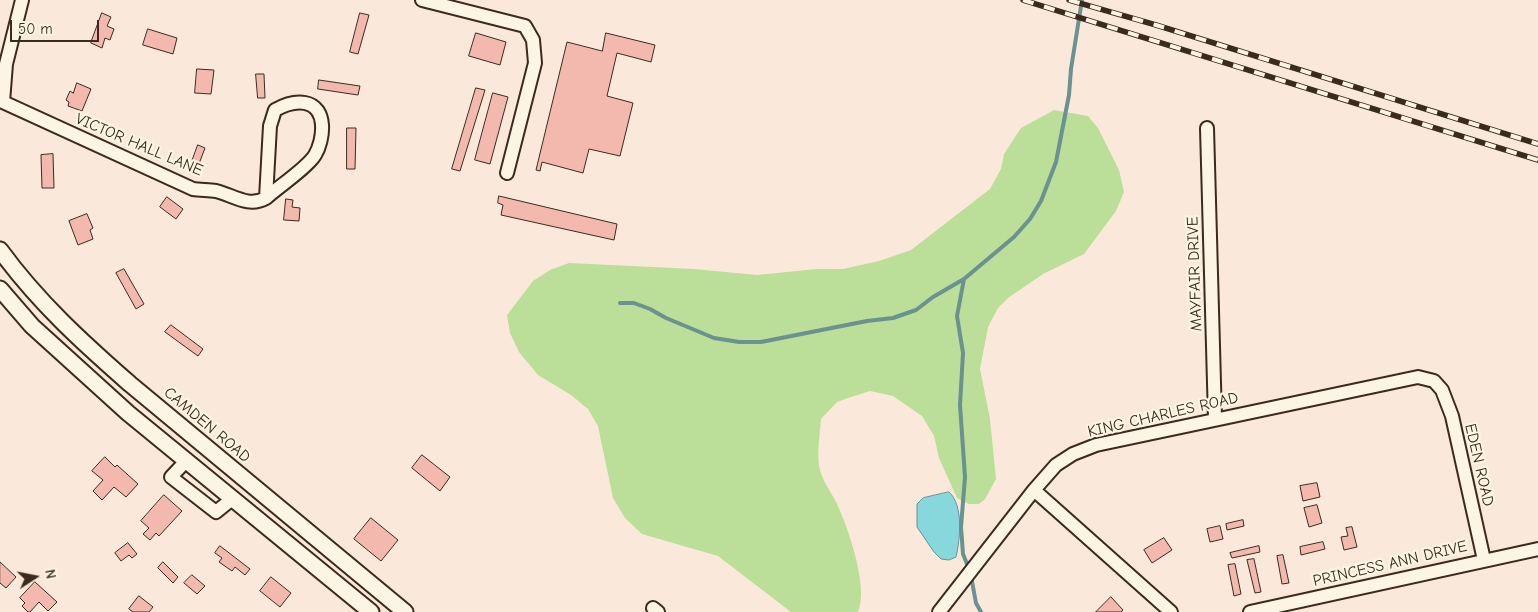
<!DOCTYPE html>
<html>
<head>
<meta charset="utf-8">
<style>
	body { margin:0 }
	#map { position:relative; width:1538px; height:612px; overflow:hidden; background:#fae9da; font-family:"Comic Neue",sans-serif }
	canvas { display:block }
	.north { position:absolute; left:10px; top:552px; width:50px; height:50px; -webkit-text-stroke:4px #fcf5e5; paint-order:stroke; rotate:79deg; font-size:14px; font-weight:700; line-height:20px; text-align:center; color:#3b2a1e }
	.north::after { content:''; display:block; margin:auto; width:18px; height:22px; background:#3b2a1e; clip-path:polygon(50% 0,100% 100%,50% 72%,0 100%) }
	.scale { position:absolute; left:10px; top:20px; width:89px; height:22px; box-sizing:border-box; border:2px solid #3b2a1e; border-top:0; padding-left:6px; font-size:15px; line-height:18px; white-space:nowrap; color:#3b2a1e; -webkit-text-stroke:4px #fcf5e5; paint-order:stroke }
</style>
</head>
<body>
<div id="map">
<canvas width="1538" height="612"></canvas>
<div class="north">N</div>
<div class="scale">50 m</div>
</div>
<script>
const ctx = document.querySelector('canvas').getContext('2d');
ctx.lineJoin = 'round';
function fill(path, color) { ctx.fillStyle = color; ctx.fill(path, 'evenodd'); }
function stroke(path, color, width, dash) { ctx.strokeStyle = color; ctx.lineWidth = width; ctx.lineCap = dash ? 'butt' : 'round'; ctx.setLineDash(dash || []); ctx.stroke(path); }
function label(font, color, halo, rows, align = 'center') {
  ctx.font = font + ' "Comic Neue",sans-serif'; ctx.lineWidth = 4.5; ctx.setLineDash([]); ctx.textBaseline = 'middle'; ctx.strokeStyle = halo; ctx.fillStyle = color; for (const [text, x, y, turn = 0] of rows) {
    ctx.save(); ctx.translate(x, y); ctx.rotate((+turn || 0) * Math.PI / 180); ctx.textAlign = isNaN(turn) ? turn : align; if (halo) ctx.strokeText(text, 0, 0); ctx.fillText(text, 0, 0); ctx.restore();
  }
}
const green = new Path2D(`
	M1054,110L1088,116L1098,128L1119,170L1124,192L1116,211L1084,254L1043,274L1008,298L998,308L988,327L980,369L990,419L996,479L985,499L979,504H969L957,498L939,458L934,436L922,416L893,396L870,391L848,398L837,402L821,419C820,432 817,452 819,465C821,480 831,491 837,504C848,527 869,588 858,612H791L718,556L642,534L625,518L613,498L598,426L588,409L571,395L538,375L519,352L510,333L507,315L533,281L550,270L569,263L694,269L757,275L817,269H843L879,261L911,250L990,189L1001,169L1004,154L1021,128Z`);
const water = new Path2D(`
	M949,492C964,505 960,540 956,557L949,560L941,559L934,552L917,527V504L923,498Z`);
const stream = new Path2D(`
	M964,279L957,316L963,353L960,405L965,477L961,527L963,554L969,569
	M620,303H634L650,309L666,318L714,338L739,342H761L867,321L893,318L916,310L933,297L964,279L1014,237L1030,219L1041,201L1056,162L1069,95L1071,69L1082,0
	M971,576L976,603L981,612`);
const building = new Path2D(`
	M102,13L111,17L107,26L114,29L110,40L105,38L102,48L91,43Z
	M360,13L369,15L358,54L350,52Z
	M148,29L177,38L173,54L143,45Z
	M476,33L506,42L500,65L469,56Z
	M606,33L655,45L651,62L617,53L607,96L633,103L620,156L589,149L583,173L542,162L540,171L536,170L567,42L602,51Z
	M197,69L214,70L211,94L195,93Z
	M256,74H264L265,98H258Z
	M319,80L360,86L358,95L318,89Z
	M77,83L91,89L82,111L68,106L69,102L66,100L70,91L73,93Z
	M476,88L485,90L460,171L452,169Z
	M493,93L508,97L490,164L475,160Z
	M347,128H356L355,169H347Z
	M198,145L205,148L197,169L190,167Z
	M53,154L54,188H42L41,155Z
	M499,196L617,224L614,240L501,215L503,205L498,203Z
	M167,197L183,209L176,219L160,207Z
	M286,199L293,200L292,207L300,208L299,221L284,220Z
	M87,214L93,228L90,230L93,239L78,245L69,221Z
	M124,269L144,304L136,309L116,273Z
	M171,325L203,349L198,356L165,332Z
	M422,455L450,477L440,491L412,468Z
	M105,457L115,467L117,465L138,484L126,497L114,487L102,500L93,491L103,480L92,471Z
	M1317,483L1320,497L1303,501L1300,486Z
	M164,495L182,511L159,536L156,533L150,540L143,534L149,528L141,521Z
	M1317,505L1322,523L1309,527L1304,508Z
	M371,518L398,540L381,561L354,539Z
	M1243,520L1244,526L1227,530L1226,524Z
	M1220,526L1223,539L1210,542L1207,529Z
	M1352,527L1357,547L1344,550L1341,537L1348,536L1346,528Z
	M1164,538L1172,550L1152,563L1144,550Z
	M1323,542L1325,549L1301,555L1300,547Z
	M128,543L137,554L132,558L129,555L121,561L115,553Z
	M220,546L250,569L245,575L235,567L232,571L219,562L222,558L215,553Z
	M1259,546L1260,552L1232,558L1230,553Z
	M1283,555L1289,583L1282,584L1277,556Z
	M1254,559L1261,592L1255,593L1247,560Z
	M0,562L16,577L6,588L0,583Z
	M163,562L178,577L173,583L158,568Z
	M1235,564L1241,594L1234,596L1228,565Z
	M192,575L205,586L197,594L184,583Z
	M271,577L291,593L280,607L260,591Z
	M35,582L57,602L48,611L39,602L30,612H28L22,606L25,603L20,598Z
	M139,596L153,607L149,612H133L129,609Z
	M1111,597L1123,610L1121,612H1096Z`);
const minor = new Path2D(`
	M22,0L6,64L3,102L193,189C200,190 209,190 216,191C233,195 248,208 266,198L270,126L275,110C284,105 294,101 305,103C328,107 324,140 315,155C307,168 278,187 266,198
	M422,0L525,26L533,40L535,63L507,173
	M1207,128L1215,419
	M186,461L171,477L216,512L232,499
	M1034,490L1171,612
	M653,608L658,612
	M939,612L1034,490L1056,465L1073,454L1096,445L1418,377L1434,381L1442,390L1452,416L1484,560
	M1250,612L1538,549`);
const major = new Path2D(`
	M0,250C38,302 82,342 130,384L405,612
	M0,289L32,326L128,413L371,612`);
const rail = new Path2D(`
	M1023,0L1538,160
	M1069,0L1156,25L1538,144`);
const streetNames = [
	["VICTOR HALL LANE",139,145,23],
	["MAYFAIR DRIVE",1195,274,-92],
	["KING CHARLES ROAD",1163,415,-13],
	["CAMDEN ROAD",207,425,40],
	["EDEN ROAD",1479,465,77],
	["PRINCESS ANN DRIVE",1390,564,-13]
];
fill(green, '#bbde98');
fill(water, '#87d8dd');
stroke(water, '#699291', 1);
stroke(stream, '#699291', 4);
fill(building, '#f4b9ae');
stroke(building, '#3b2a1e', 1);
stroke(minor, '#3b2a1e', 16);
stroke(major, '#3b2a1e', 19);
stroke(minor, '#fcf5e5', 12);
stroke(major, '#fcf5e5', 15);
stroke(rail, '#3b2a1e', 5.5);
stroke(rail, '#fcf5e5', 4, [11]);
label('16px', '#3b2a1e', '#fcf5e5', streetNames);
</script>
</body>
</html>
